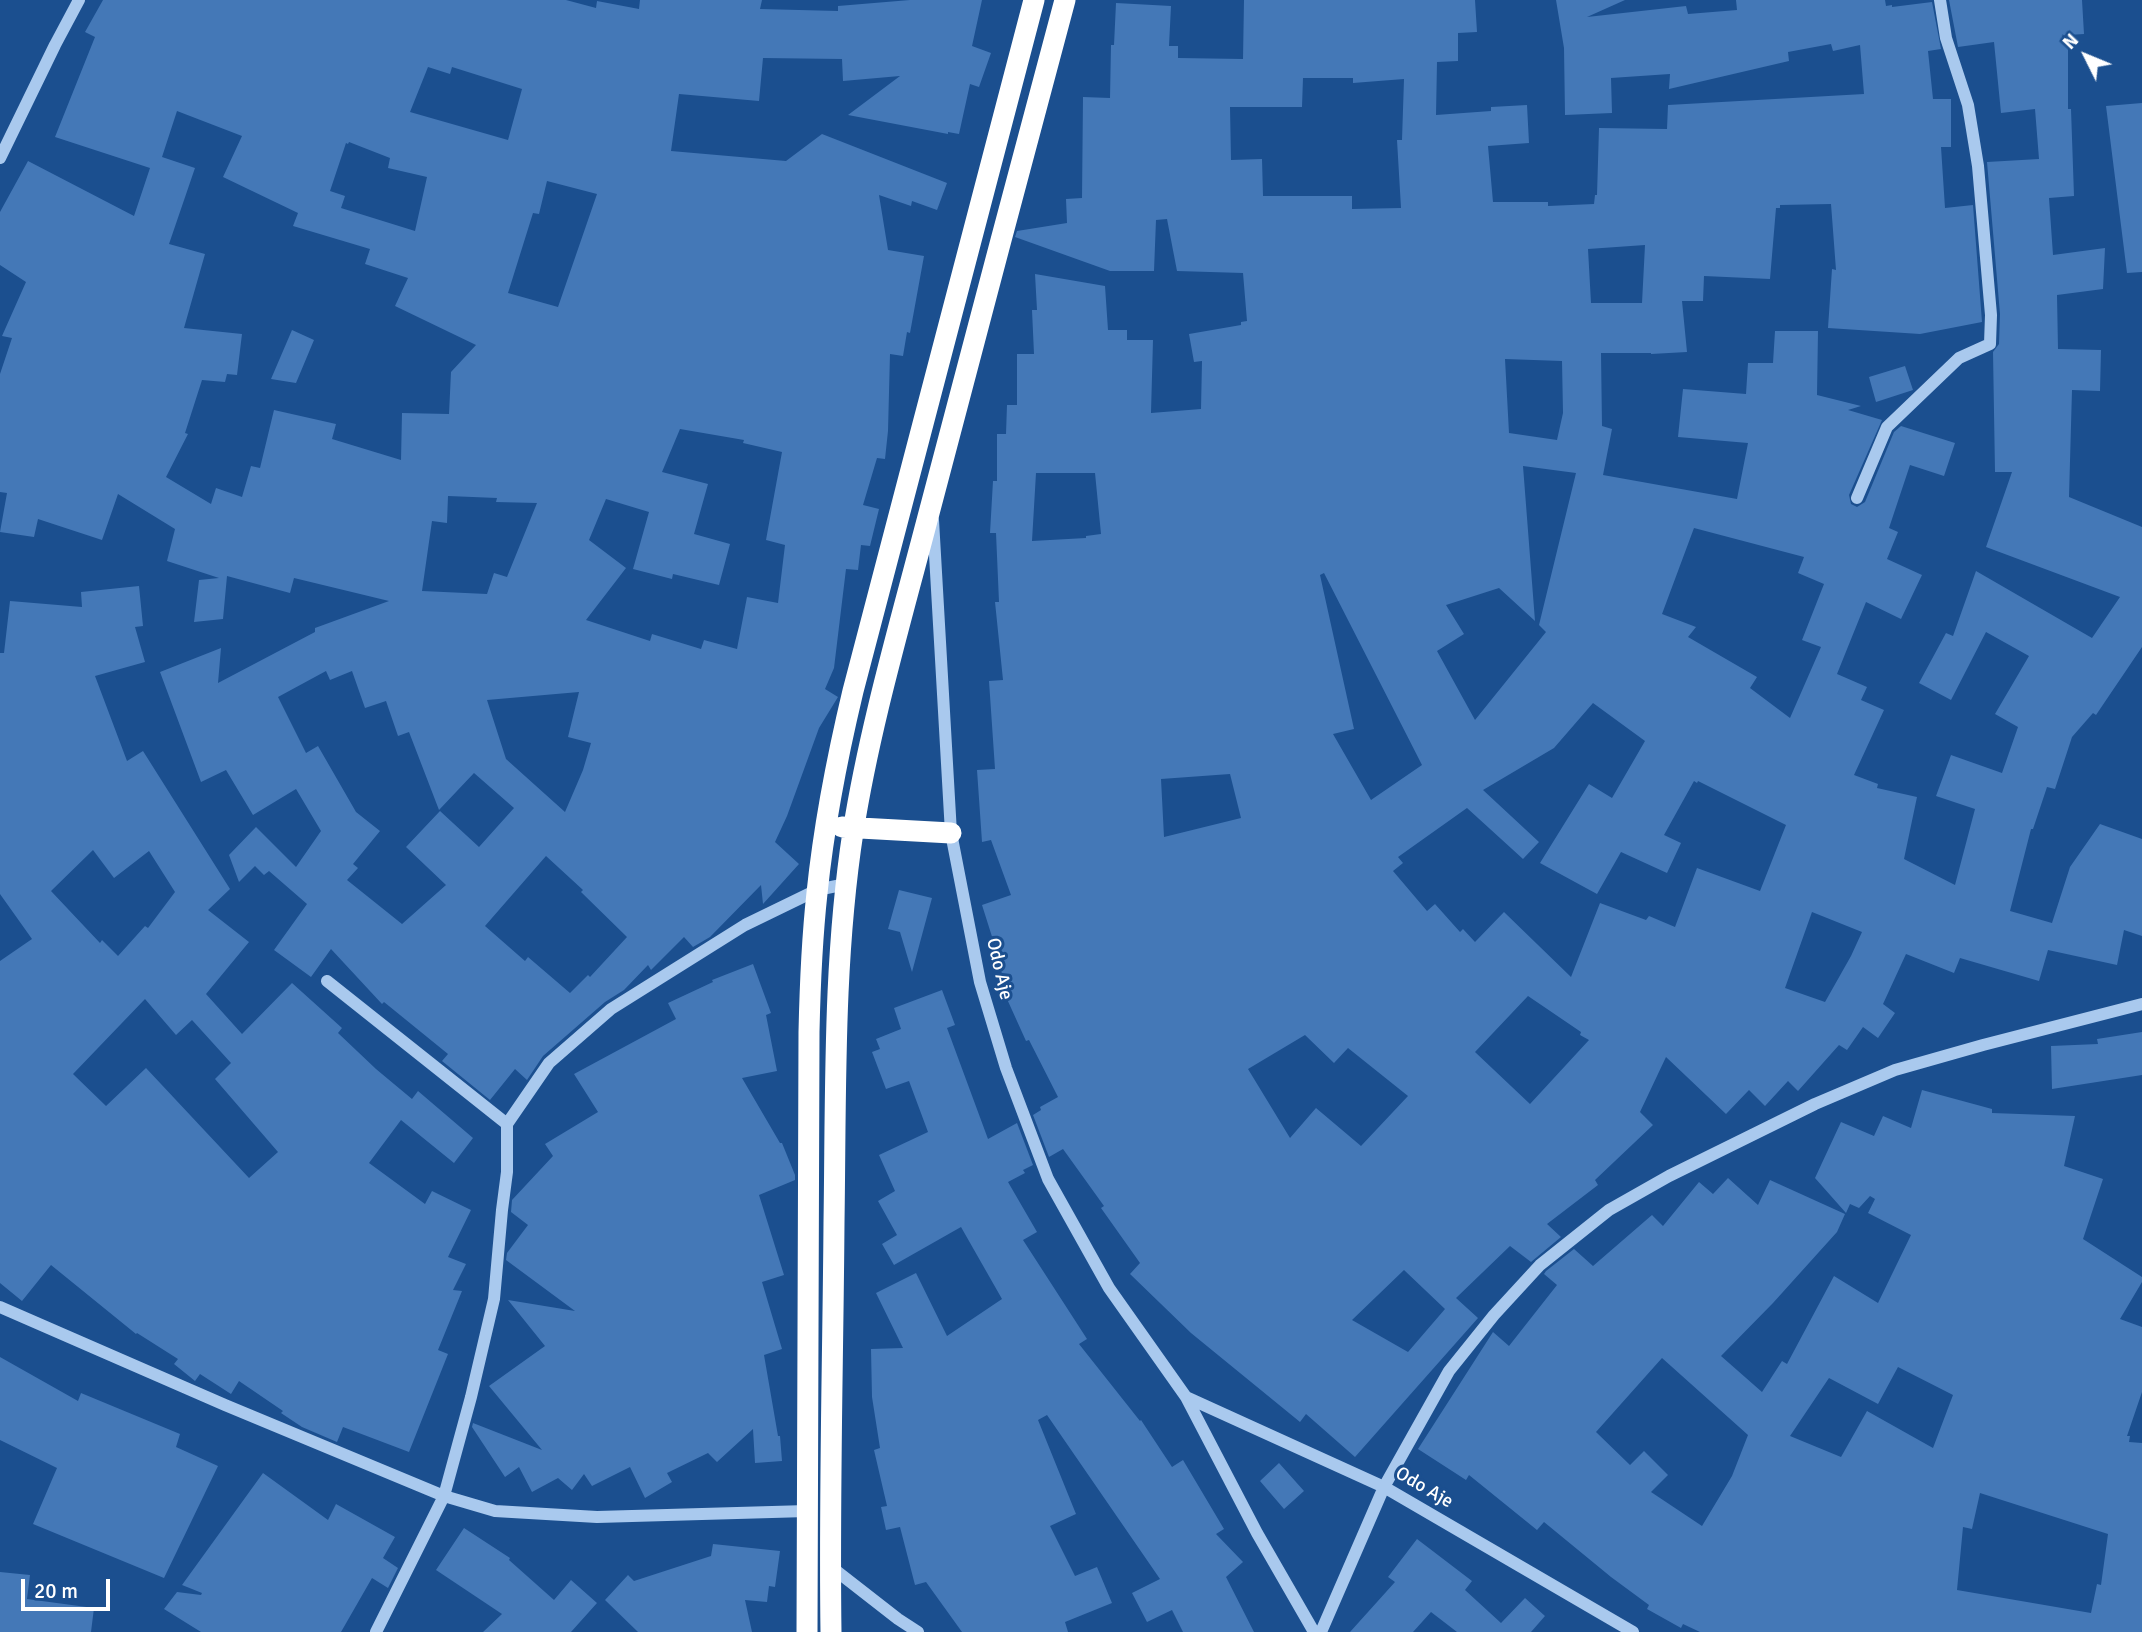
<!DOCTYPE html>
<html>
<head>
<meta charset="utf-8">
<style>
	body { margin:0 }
	#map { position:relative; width:2142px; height:1632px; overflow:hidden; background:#1b4f8f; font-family:Signika,sans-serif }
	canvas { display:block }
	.north { position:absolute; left:2051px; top:21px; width:70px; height:70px; -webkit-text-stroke:5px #1b4f8f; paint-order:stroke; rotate:313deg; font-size:19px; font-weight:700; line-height:28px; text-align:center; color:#fff }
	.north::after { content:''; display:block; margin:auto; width:24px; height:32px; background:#fff; clip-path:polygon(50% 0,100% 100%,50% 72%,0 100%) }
	.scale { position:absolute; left:21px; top:1579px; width:89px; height:32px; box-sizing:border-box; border:4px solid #fff; border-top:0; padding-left:9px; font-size:21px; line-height:24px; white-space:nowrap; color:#fff; -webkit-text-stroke:5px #1b4f8f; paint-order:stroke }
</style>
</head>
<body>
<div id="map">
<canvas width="2142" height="1632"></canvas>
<div class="north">N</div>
<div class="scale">20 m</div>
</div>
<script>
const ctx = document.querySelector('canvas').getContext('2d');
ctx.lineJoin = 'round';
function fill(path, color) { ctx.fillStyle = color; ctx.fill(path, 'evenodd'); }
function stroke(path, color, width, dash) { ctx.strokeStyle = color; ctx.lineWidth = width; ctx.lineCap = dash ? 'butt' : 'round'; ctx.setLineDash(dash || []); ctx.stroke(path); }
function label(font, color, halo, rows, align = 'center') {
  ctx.font = font + ' Signika,sans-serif'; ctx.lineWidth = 6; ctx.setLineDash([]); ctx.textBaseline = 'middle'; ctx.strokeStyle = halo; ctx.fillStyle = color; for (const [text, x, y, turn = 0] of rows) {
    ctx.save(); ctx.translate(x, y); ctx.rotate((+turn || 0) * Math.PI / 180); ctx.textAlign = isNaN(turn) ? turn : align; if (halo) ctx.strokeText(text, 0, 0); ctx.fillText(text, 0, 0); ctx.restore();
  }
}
const building = new Path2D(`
	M103,0H566L596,8L597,1L639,9L640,0H762L760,9L838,11V6L910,0H982L972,46L991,53L979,87L970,84L959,134L948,132V134L848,115L900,76L843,81L842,59L763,58L759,101L679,94L671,151L786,161L822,134L947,183L937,210L912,201L911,206L879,195L888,250L924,256L910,333L907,332L903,356L890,354L888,431L885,459L877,458L863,505L879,509L870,546L861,545L858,570L846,569L834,668L825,689L838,697L819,728L787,816L775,842L799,864L763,904L761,885L710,937L693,947L684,937L651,970L648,965L624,990L605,1002L543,1056L527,1080L515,1069L490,1100L442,1061L448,1054L384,1002L382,1004L331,949L311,977L274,950L307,904L269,871L264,875L255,866L239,882L229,855L256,827L296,867L321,831L296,789L253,815L226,770L201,782L160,672L221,648L218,683L315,632V628L389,601L294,578L290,593L227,576L223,619L194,622L199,580L219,578L167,561L175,529L118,494L102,540L38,519L34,537L0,532L7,493L0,492V374L12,338L2,336L26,282L0,265V212L28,161L134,216L150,168L55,137L95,37L85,32ZM428,67L450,74L452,67L522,89L508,140L410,112ZM177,111L242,136L223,177L298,213L293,226L370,249L365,264L408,278L395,306L476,345L451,372L449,414L402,413L401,460L332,439L336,424L274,410L260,468L251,466L242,497L216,488L211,504L166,477L188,434L185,433L202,380L225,382L227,374L237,375L242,334L184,328L205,254L169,244L195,168L162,157ZM349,142L390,158L388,168L427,177L415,231L341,208L345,196L330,191L346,143L348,144ZM547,181L597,194L558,307L508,293L533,213L539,214ZM680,429L744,440L743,443L782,452L766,540L785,545L778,603L747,597L737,649L704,640L701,649L652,634L650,641L586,620L626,568L589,540L606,499L649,512L633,569L672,579L673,574L719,585L730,544L694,534L708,484L662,472ZM448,496L497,498L496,502L537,503L507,577L494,573L487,594L422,591L432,521L447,523ZM326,671L330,680L352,671L365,708L386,701L398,736L409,732L439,810L474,773L514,808L479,847L440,811L406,847L446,885L402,924L347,880L358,868L353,864L380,831L356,812L318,746L306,753L278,697ZM579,692L568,737L591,743L583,770L565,812L506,759L487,700ZM546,856L583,890L581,892L627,937L590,977L588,975L570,993L528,957L525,961L485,926Z
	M1244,0H1475L1477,32L1458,33V61L1437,62L1436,115L1491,111V107L1527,105L1529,143L1488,146L1493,202H1548V206L1594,204L1595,195H1597L1599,128L1667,129L1668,105L1864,94L1860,45L1833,51L1831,44L1788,52L1789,61L1669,89L1670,74L1611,78L1612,113L1565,115L1564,48L1556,0H1625L1587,17L1686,6L1688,14L1737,10L1736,0H1885L1886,6L1892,5V7L1932,2L1941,49L1928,51L1933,99H1951V147H1941L1945,208L1973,205L1982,322L1920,334L1828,328L1832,269L1836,270L1831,204L1780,205V208H1776L1770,279L1704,276L1703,301H1682L1687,352L1651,354V353H1601L1602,426L1612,429L1603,475L1737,499L1748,443L1678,437L1683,389L1746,394L1748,363H1773L1775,331H1818L1817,395L1861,406L1848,410L1882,420L1849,495L1851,504L1857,507L1865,502L1894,432L1901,426L1955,443L1944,476L1910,465L1889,528L1898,532L1887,559L1922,575L1901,619L1866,602L1837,674L1867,687L1861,700L1884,710L1854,775L1878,784L1877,788L1917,797L1904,859L1955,885L1975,809L1936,796L1951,755L2002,773L2018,727L1995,714L2029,656L1986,632L1951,700L1919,683L1946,633L1953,636L1976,571L2092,638L2120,597L1986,547L2012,472H1995L1993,352L1999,344L2000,314L1987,162L2039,159L2035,109L2001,113L1994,42L1958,47L1949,0H2082L2084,34L2068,35V109H2071L2074,196L2049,198L2053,255L2105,248L2103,289L2057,295L2058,349L2101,350L2100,391L2072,390L2069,497L2142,527V647L2096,715L2093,713L2072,737L2055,789L2047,787L2033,829H2031L2010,911L2052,923L2070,867L2100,824L2142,839V936L2124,930L2117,965L2048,950L2039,981L1960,958L1954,973L1906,954L1883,1004L1895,1013L1878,1038L1863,1027L1847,1050L1839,1045L1798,1091L1788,1081L1765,1106L1749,1090L1726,1114L1666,1057L1640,1112L1653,1125L1595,1180L1598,1185L1547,1224L1561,1237L1531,1262L1510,1246L1456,1298L1478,1318L1355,1457L1306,1414L1300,1422L1191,1333L1130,1274L1140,1263L1101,1208L1104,1206L1063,1149L1049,1157L1033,1115L1041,1110L1040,1107L1058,1097L1029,1040L1026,1041L1007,999L1011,997L998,963L1000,962L982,905L1011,895L991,840L982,842L977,770L995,769L989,681L1003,680L995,602H999L996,533H990L993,481H997V434H1006L1007,405H1017V354H1034L1032,310H1037L1035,274L1105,286L1108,330H1127V340H1153L1151,413L1201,409L1202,361L1194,362L1189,334L1241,325V322L1247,321L1243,273L1177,271L1167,219L1156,220L1154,271H1110L1015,237L1017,231L1067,223L1066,199L1082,198L1083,97L1110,98L1111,45H1114L1116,3L1171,6L1169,46H1178V58L1243,59ZM1303,78H1353V83L1404,79L1402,140H1397L1401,208L1352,209V196H1263L1262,159L1231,160L1230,107H1302ZM1645,245L1642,303H1591L1588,249ZM1505,359L1562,361L1563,413L1557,440L1509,433ZM1523,466L1576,473L1539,625L1546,632L1475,720L1437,651L1464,634L1446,605L1499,588L1535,621ZM1036,473H1095L1101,534L1086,536V538L1032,541ZM1694,528L1804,557L1798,573L1824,584L1802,640L1821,647L1790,718L1750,688L1757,677L1688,637L1696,627L1662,614ZM1324,573L1422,765L1371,800L1333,734L1354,729L1320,575ZM1593,703L1645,741L1612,798L1589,784L1540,863L1597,894L1621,852L1667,873L1681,843L1664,835L1694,781L1697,783L1698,781L1786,825L1760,891L1697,868L1675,927L1649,916L1646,920L1600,903L1571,977L1504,912L1475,942L1463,929L1460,932L1435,904L1427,911L1393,871L1403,863L1398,857L1467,808L1523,859L1539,842L1483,790L1554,748ZM1230,774L1241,818L1164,837L1161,779ZM1812,912L1862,932L1851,956L1825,1002L1785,988ZM1528,996L1581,1032L1580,1035L1589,1040L1530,1104L1475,1052ZM1305,1035L1334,1063L1348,1048L1408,1096L1361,1146L1316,1108L1290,1138L1248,1069ZM1404,1270L1445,1309L1408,1352L1352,1320Z
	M2142,103V272L2127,273L2106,106Z
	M292,330L314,340L296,383L271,379Z
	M1905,366L1913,390L1876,402L1869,377Z
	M139,586L143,626L135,627L145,662L95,676L127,761L143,751L230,889L208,910L249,942L206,994L242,1034L292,983L342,1028L338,1033L376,1069L412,1099L418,1091L473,1138L454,1163L401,1120L369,1163L425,1204L432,1191L471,1210L448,1257L466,1264L453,1290L462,1291L438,1350L448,1354L409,1452L343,1427L337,1442L302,1427L281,1413L283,1411L239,1381L231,1394L200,1374L195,1381L174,1364L178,1359L137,1333L136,1334L51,1265L22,1301L0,1283V961L32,939L0,894V653H4L10,601L82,607L81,592ZM93,850L114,878L149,851L175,892L148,928L145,926L118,956L102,940L100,943L51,891ZM145,999L176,1035L192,1020L231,1063L215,1079L278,1152L249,1178L146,1068L106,1106L73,1074Z
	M899,890L932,898L912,972L900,932L888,929Z
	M753,964L771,1013L766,1015L777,1071L742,1078L780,1143H782L795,1175V1180L759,1195L784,1275L762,1282L782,1349L764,1355L778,1436H780L782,1461L755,1463L753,1429L717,1462L708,1453L667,1473L672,1482L645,1498L630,1467L592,1486L584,1474L572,1490L558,1478L532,1492L519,1467L505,1477L472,1427L473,1423L542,1450L489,1386L545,1346L508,1300L575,1311L506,1260L507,1253L528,1225L511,1212L512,1200L553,1156L545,1144L598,1112L574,1074L676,1019L668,1003L713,982L712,980Z
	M942,990L955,1025L947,1028L988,1139L1017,1123L1033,1165L1023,1170L1025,1173L1008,1182L1037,1232L1023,1240L1087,1339L1079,1344L1140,1421L1141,1420L1172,1467L1183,1460L1224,1529L1216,1534L1243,1562L1226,1577L1254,1632H1183L1172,1610L1147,1622L1132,1593L1160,1579L1047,1415L1038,1420L1076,1514L1050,1526L1075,1576L1097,1567L1112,1603L1065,1622L1068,1632H962L926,1582L915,1585L900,1527L886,1530L881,1507L887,1506L874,1450L880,1448L872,1397L871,1349L903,1348L876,1293L916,1273L947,1336L1002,1299L961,1227L894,1265L882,1244L897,1235L878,1201L895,1191L879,1155L928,1132L909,1081L886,1089L872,1052L880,1049L876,1039L901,1029L894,1008Z
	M2142,1032V1075L2052,1089L2051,1046L2098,1044L2097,1039Z
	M1922,1090L1992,1109V1113L2075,1116L2064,1166L2103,1179L2083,1239L2142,1277V1282L2120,1319L2142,1327V1392L2127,1436H2130L2129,1442L2142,1443V1632H1700L1683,1624L1681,1628L1647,1609L1649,1605L1611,1577L1544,1522L1537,1530L1469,1475L1466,1480L1418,1449L1493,1332L1509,1346L1557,1285L1544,1274L1546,1271L1574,1249L1593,1266L1652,1215L1663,1226L1699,1182L1713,1194L1728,1178L1758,1205L1770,1180L1845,1214L1837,1232L1773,1303L1721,1356L1762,1392L1782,1361L1787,1364L1834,1276L1878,1303L1911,1235L1868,1213L1875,1199L1870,1196L1859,1208L1850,1204L1846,1213L1815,1178L1841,1122L1874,1136L1883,1116L1911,1128ZM1662,1358L1748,1435L1732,1476L1702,1526L1651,1492L1668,1475L1644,1451L1630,1465L1596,1432ZM1898,1367L1953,1395L1933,1448L1867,1411L1841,1457L1790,1436L1829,1378L1878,1404ZM1980,1493L2108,1534L2101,1585L2097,1584L2091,1613L1957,1590L1963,1527L1972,1529Z
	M0,1357L78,1401L81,1393L180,1434L176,1447L218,1466L164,1578L33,1524L57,1468L0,1440Z
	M1279,1463L1304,1491L1284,1509L1260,1481Z
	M263,1473L328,1520L336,1504L395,1537L383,1558L398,1568L388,1588L372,1578L341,1632H201L164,1609L177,1592L201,1595L202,1593L182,1585Z
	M464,1528L510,1558L509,1560L554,1600L571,1580L597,1603L571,1632H483L502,1614L436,1570Z
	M1417,1539L1472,1581L1465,1590L1501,1623L1525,1598L1545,1616L1531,1632H1457L1431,1612L1413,1632H1350L1395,1582L1388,1577Z
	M713,1544L780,1551L775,1587L769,1586L767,1602L745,1600L752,1632H638L605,1600L628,1575L634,1581L711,1556Z
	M0,1572L30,1575L27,1599L94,1608L91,1632H0Z`);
const minor = new Path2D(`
	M0,158L55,45L79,0
	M1857,498L1887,427L1959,358L1990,344L1991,315L1978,166L1968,105L1946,38L1940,0
	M933,520L951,833L980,982L1006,1068L1048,1179L1109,1288L1186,1397L1384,1487L1633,1632
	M327,981L507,1124
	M0,1307L225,1405L444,1496L495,1511L597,1517L807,1511
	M1186,1397L1257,1533L1314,1632
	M830,1566L898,1619L918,1632
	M376,1632L444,1496L471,1397L494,1299L502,1210L507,1172V1124L549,1063L611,1009L745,925L817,890L846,884
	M1321,1632L1384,1487L1449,1371L1494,1315L1540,1265L1609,1210L1669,1176L1815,1104L1895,1070L1983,1045L2142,1004`);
const highway = new Path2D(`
	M842,827L951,833
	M807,1632L809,1032C810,986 812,939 817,893C824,825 837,758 853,691L1034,0
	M831,1632C829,1496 833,1360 834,1223C836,1092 833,962 853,832C869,731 898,631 924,532C970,355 1018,177 1065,0`);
const streetNames = [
	["Odo Aje",999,969,77],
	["Odo Aje",1424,1488,30]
];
fill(building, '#4478b7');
stroke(minor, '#a9c9ee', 12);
stroke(highway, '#fff', 21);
label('19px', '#fff', '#1b4f8f', streetNames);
</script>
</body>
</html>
